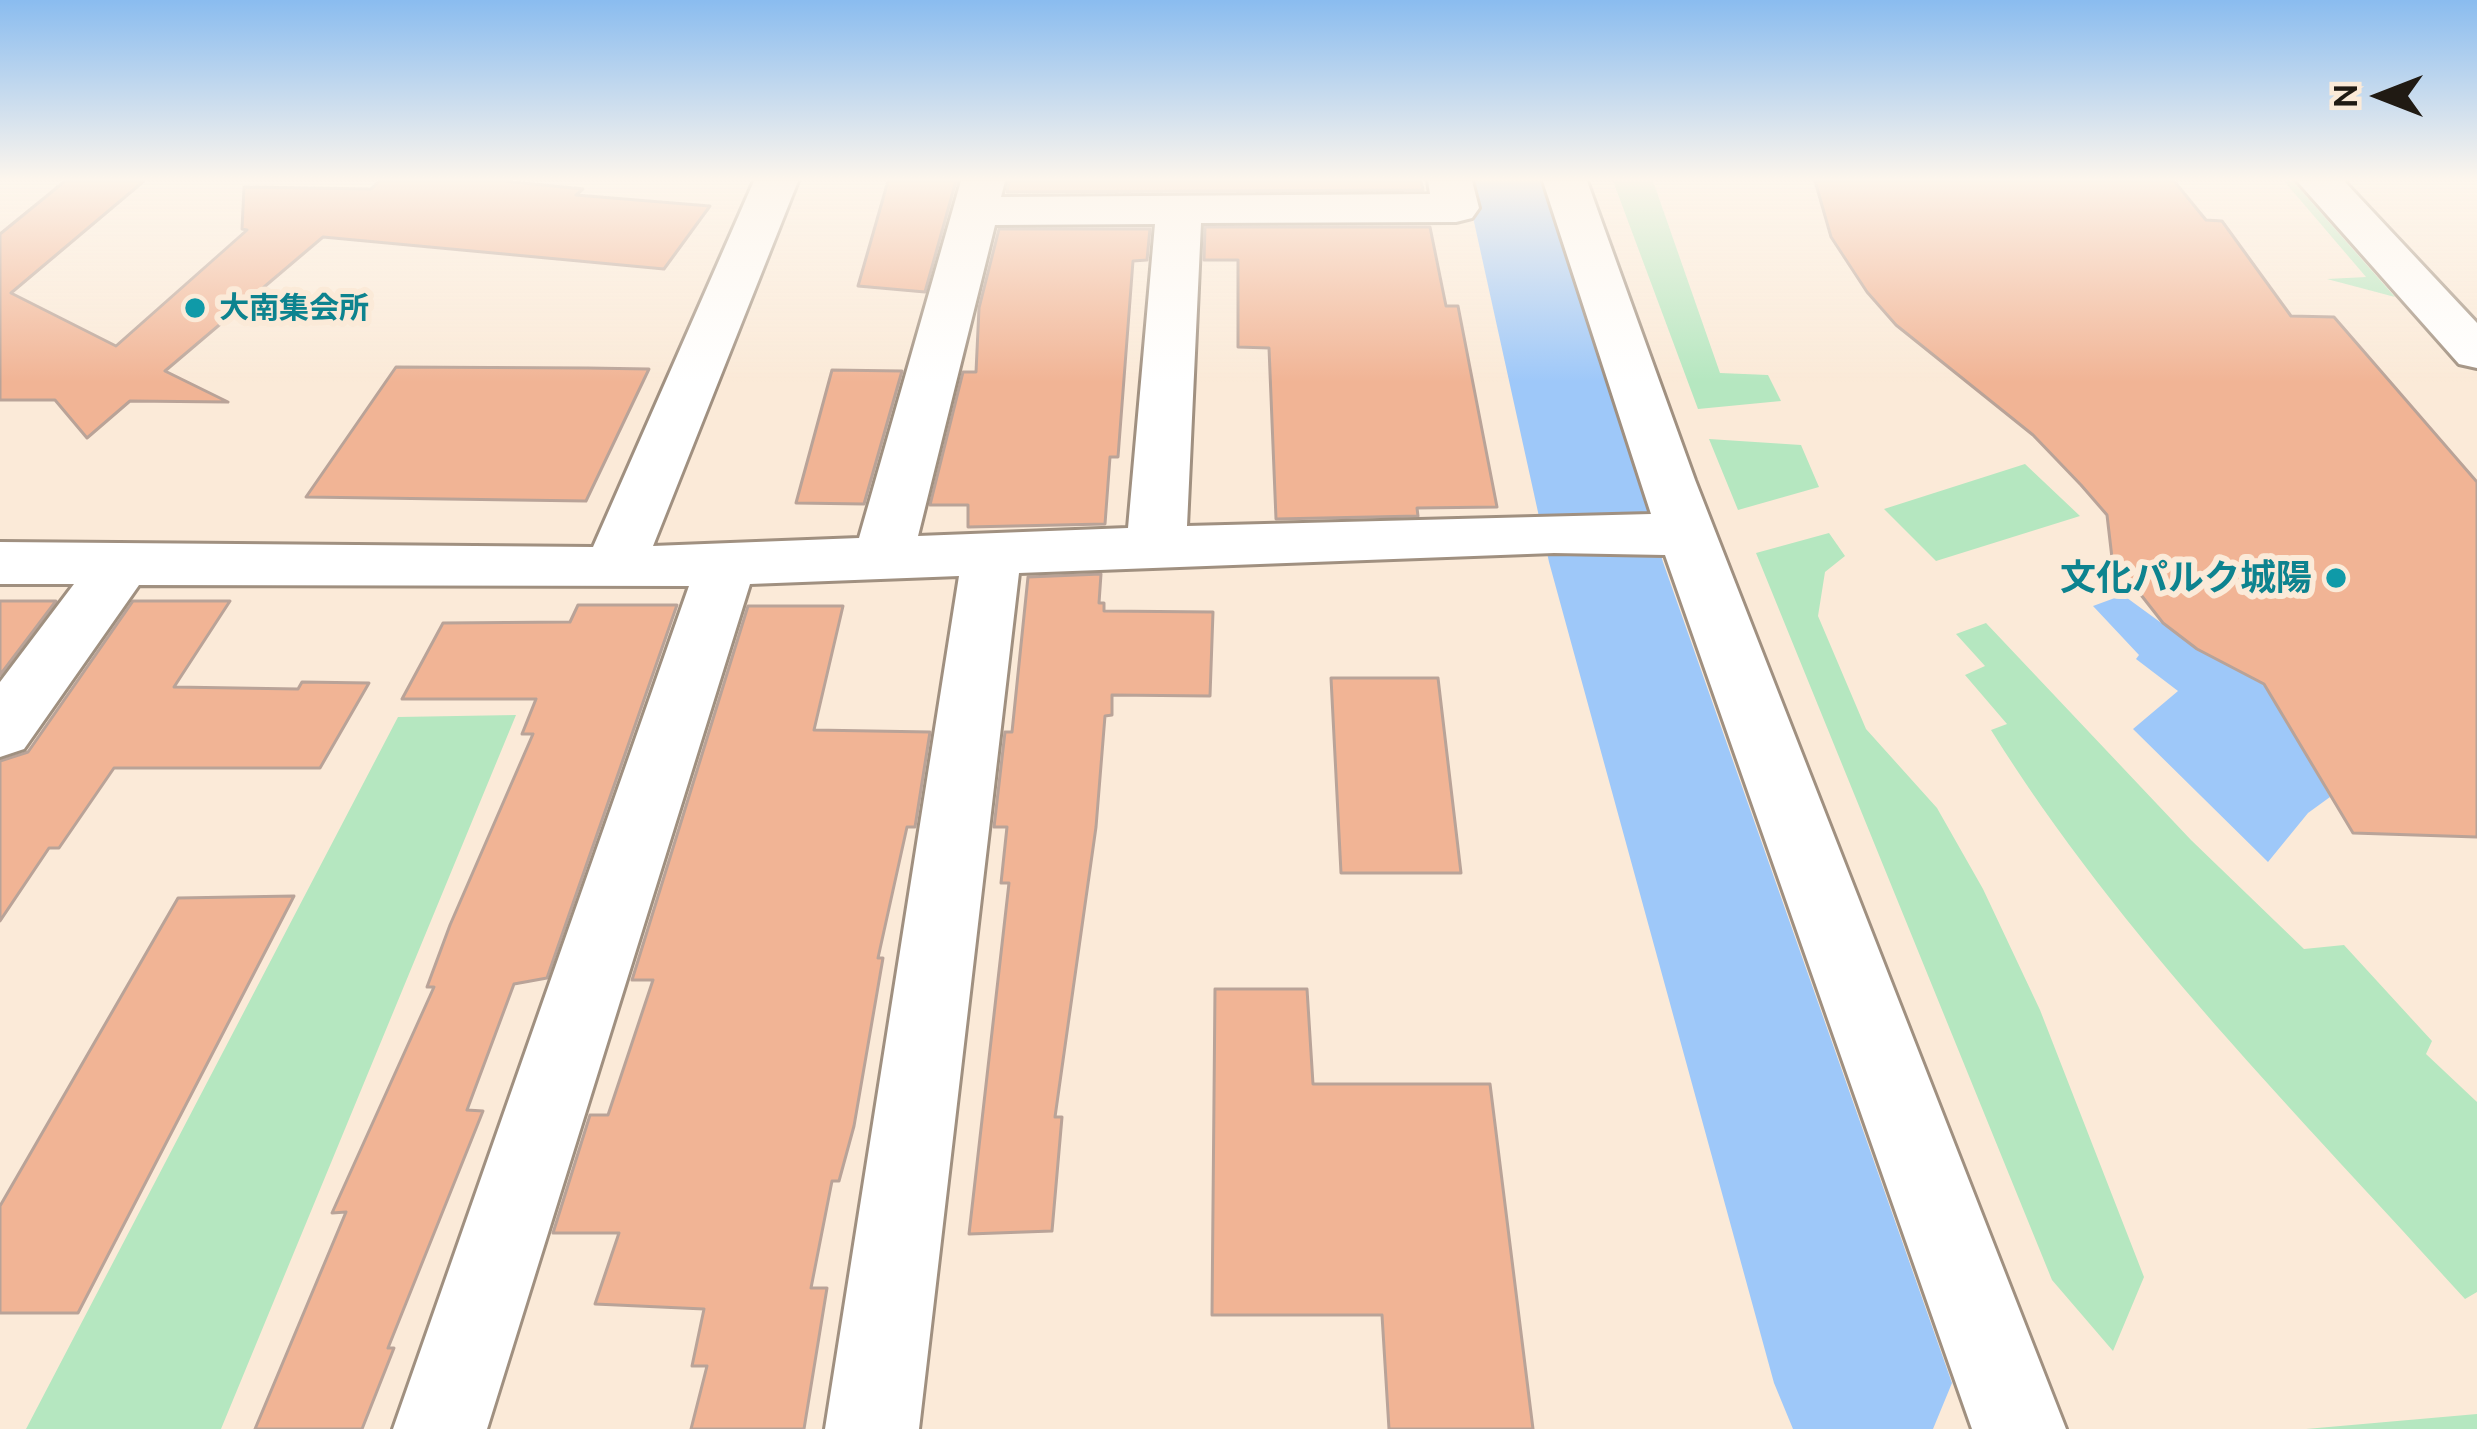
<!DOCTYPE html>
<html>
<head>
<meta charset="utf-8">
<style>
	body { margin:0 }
	#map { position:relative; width:2477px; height:1429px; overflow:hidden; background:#fbead8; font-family:Ubuntu,sans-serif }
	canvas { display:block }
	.north { position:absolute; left:2321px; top:36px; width:120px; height:120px; -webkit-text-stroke:9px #fbead8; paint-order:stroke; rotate:270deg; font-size:33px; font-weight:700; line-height:48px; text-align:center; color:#201a13 }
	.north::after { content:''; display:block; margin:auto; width:42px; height:54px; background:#201a13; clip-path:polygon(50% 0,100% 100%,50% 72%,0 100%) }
</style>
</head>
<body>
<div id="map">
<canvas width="2477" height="1429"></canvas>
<div class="north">N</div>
</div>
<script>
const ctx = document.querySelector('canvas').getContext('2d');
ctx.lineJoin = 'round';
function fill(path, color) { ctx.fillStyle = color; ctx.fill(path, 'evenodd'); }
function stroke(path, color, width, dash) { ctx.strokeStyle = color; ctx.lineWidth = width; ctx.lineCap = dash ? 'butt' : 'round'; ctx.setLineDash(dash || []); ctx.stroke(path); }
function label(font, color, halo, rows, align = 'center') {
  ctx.font = font + ' Ubuntu,"Noto Sans JP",sans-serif'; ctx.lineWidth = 12; ctx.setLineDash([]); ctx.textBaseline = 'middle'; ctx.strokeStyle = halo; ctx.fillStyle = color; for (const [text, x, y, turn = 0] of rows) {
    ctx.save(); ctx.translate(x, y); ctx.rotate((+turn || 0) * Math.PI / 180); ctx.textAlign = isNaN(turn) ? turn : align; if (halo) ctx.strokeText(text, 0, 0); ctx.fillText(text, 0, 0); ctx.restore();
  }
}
const green = new Path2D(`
	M1653,181L1720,373L1768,375L1781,401L1698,409L1613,181Z
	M2284,181H2293L2395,297L2327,279L2366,277Z
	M1709,439L1801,445L1819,487L1738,510Z
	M2025,464L2080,516L1936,561L1884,509Z
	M1829,533L1845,556L1825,572L1818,616L1866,729L1937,808L1983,889L2040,1010L2144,1277L2113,1351L2052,1280L1756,553Z
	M1986,623L2191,840L2304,949L2344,945L2432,1041L2426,1054L2477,1102V1292L2465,1299C2301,1117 2121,939 1991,730L2007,724L1965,675L1985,666L1956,634Z
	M516,715L221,1429H26L398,717Z
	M2477,1414V1429H2306Z`);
const water = new Path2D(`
	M2123,595L2197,649L2291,694L2289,726L2330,797L2308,813L2268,862L2133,729L2178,691L2136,659L2139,655L2093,606Z`);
const river = new Path2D(`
	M1465,181H1550L1663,562L1952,1383L1933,1429H1793L1774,1383L1549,562Z`);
const building = new Path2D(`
	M65,181H144L11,293L116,346L247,230L242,229L244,187L371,189L379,181H504L583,189L576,195L710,206L664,269L323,237L165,371L228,402L130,401L87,438L55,400H0V234Z
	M888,181H956L925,292L858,286Z
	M1009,181H1421L1423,190L1007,192Z
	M1815,181H2174L2206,220L2222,221L2291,316L2334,317L2477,482V837L2353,833L2264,684L2197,649L2163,623L2112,558L2107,515L2081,485L2033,435L1896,325L1867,292L1831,237Z
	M1205,227H1430L1446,306H1458L1497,507L1417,508L1418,516L1276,519L1269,348L1238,347V260H1204Z
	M999,229H1150L1147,260L1133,261L1118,457H1110L1105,524L968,527V505H930L963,372H976L979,308Z
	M396,367L588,368L649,369L586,501L306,497Z
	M832,370L902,371L864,504L796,503Z
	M1101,574L1099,603H1104V611L1213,612L1210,696L1112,695V715L1105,716L1096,827L1055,1117H1062L1052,1231L969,1234L1009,883H1001L1007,827H994L1005,732H1012L1028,577Z
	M0,601H56L0,675Z
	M133,601H230L174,687L298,689L302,682L369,683L320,768H114L59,848H49L0,921V761L28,752Z
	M578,605H677L547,978L514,984L467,1110L483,1111L388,1348H394L362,1429H255L346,1212L332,1213L434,987H427L450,925L533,734H522L536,699H402L443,623L570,622Z
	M748,606H843L814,730L930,732L915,827H907L878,958H883L854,1126L839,1181H832L811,1288H827L804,1429H691L707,1366H692L704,1309L595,1304L619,1233H553L590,1115H608L653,980H632Z
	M1331,678H1438L1461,873H1341Z
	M294,896L78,1313H0V1206L178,898Z
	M1215,989H1307L1313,1084H1490L1533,1429H1389L1382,1315H1212Z`);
const minor = new Path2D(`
	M754,181H798L653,546L859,538L961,181H1005L1001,197L1430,194L1428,181H1472L1479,208L1472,218L1456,222L1201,223L1187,526L1651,514L1543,181H1587L1695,480L2066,1429H1972L1665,555L1554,553L1019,573L919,1429H825L959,576L750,584L487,1429H393L689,586L139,585L24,749L0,757V682L74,584H0V542L593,547ZM1155,224L1128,528L918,536L995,225Z
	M2297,181H2344L2477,323V368L2459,364Z`);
const markers = [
	[195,308,12,"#0f9aa8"],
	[2336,578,12,"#0f9aa8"]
];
const farCulturenames = [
	["大南集会所",219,308]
];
const cultureNames = [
	["文化パルク城陽",2312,578]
];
fill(green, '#b5e7c0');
fill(water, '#9ec8f9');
fill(river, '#9ec8f9');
fill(building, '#f1b495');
stroke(building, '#b9a398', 3);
stroke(minor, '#a09080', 6);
fill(minor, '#fff');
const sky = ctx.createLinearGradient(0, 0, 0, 382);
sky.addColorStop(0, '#8abcef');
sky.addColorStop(0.47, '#fdf6ed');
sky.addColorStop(1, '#fdf6ed00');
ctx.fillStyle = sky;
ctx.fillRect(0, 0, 2477, 382);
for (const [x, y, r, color] of markers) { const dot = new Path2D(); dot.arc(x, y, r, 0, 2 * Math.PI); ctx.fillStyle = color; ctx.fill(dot); stroke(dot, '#fbead8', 4.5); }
label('bold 30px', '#0d838f', '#fbead8', farCulturenames, 'left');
label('bold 36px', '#0d838f', '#fbead8', cultureNames, 'right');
</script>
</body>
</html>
